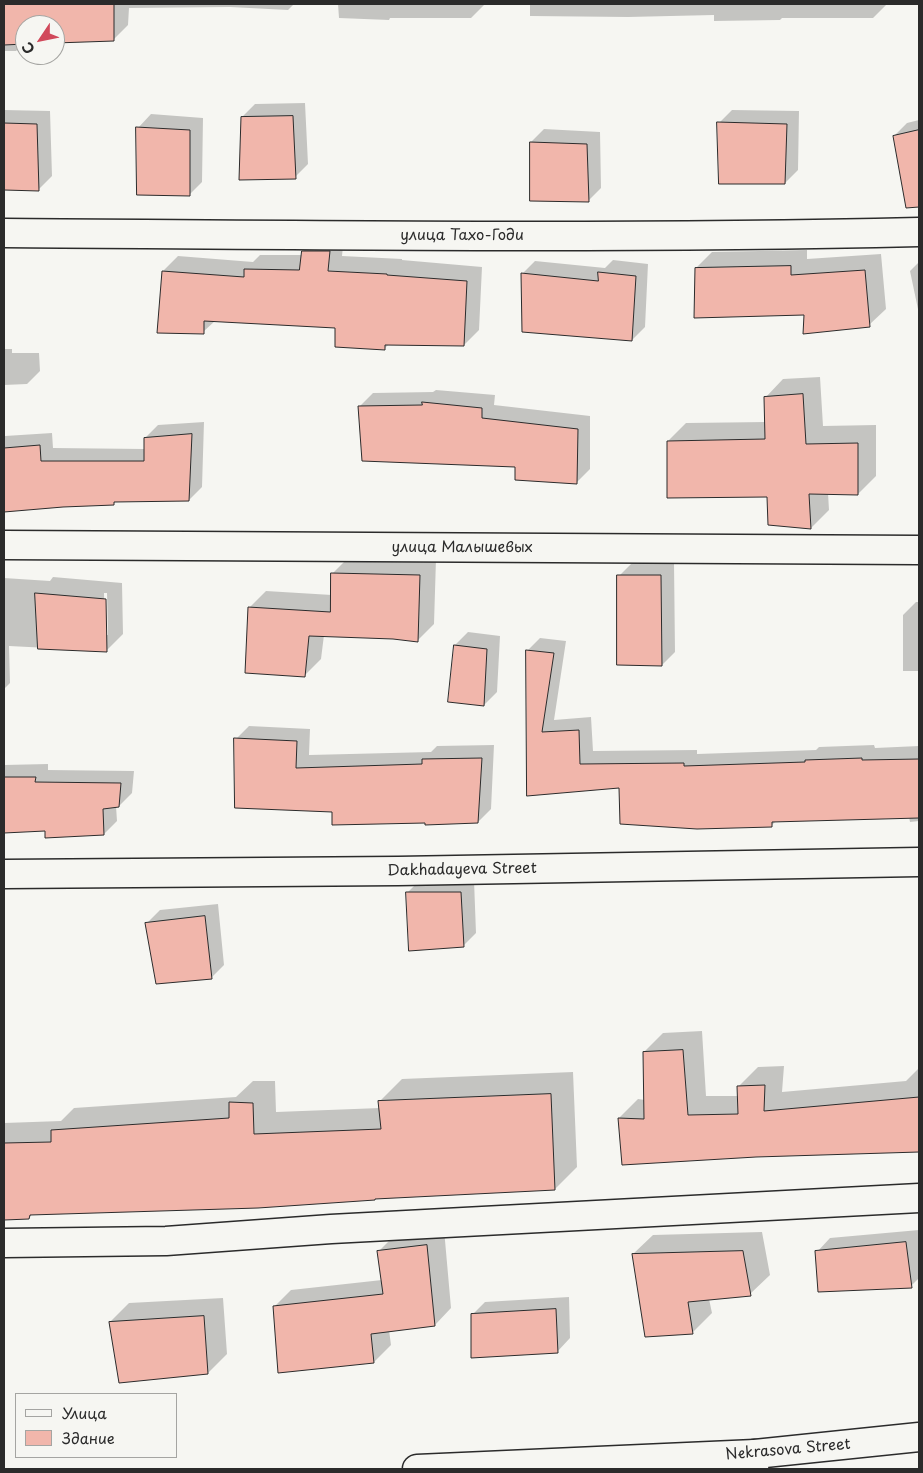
<!DOCTYPE html>
<html>
<head>
<meta charset="utf-8">
<style>
	body { margin:0 }
	#map { position:relative; width:923px; height:1473px; overflow:hidden; background:#f6f6f2; font-family:"Playpen Sans",sans-serif }
	canvas { display:block }
	.frame { position:absolute; inset:0; border:5px solid #2b2b2b; pointer-events:none }
	.legend { position:absolute; left:15px; top:1393px; width:162px; height:65px; box-sizing:border-box; background:#f6f6f2; border:1px solid #a5a5a2; margin:0; padding:6px 9px; list-style:none; font-size:15px; color:#2b2b2b }
	.legend li { display:flex; align-items:center; gap:10px; height:25px }
	.legend b { width:25px; border:1px solid #a5a5a2 }
	.north { position:absolute; left:15px; top:15px; width:50px; height:50px; box-sizing:border-box; background:#f6f6f2; border:1px solid #a5a5a2; border-radius:50%; rotate:236deg; font-size:14px; font-weight:700; line-height:20px; text-align:center; color:#2b2b2b }
	.north::after { content:''; display:block; margin:auto; width:18px; height:22px; background:#d1495b; clip-path:polygon(50% 0,100% 100%,50% 72%,0 100%) }
</style>
</head>
<body>
<div id="map">
<canvas width="923" height="1473"></canvas>
<div class="frame"></div>
<ul class="legend">
<li><b style="height:6px;background:#f6f6f2"></b>Улица</li>
<li><b style="height:14px;background:#f1b6ab"></b>Здание</li>
</ul>
<div class="north">С</div>
</div>
<script>
const ctx = document.querySelector('canvas').getContext('2d');
ctx.lineJoin = 'round';
function fill(path, color) { ctx.fillStyle = color; ctx.fill(path, 'evenodd'); }
function stroke(path, color, width, dash) { ctx.strokeStyle = color; ctx.lineWidth = width; ctx.lineCap = dash ? 'butt' : 'round'; ctx.setLineDash(dash || []); ctx.stroke(path); }
function label(font, color, halo, rows, align = 'center') {
  ctx.font = font + ' "Playpen Sans",sans-serif'; ctx.lineWidth = 4; ctx.setLineDash([]); ctx.textBaseline = 'middle'; ctx.strokeStyle = halo; ctx.fillStyle = color; for (const [text, x, y, turn = 0] of rows) {
    ctx.save(); ctx.translate(x, y); ctx.rotate((+turn || 0) * Math.PI / 180); ctx.textAlign = isNaN(turn) ? turn : align; if (halo) ctx.strokeText(text, 0, 0); ctx.fillText(text, 0, 0); ctx.restore();
  }
}
const shadow = new Path2D(`
	M4,4H294L288,10L230,7L129,8L128,25L113,40L55,42V25H25V43L16,51H4Z
	M338,4H484V5L471,18H390L389,20L339,18Z
	M530,4H887L873,18H782L780,20L714,21V15L628,17L530,16Z
	M305,103L308,164L295,177L242,117L255,104Z
	M4,110L50,111L52,176L39,189H4Z
	M732,110L799,111L798,170L785,183L719,123Z
	M151,114L203,118L202,182L189,195L138,128Z
	M919,120V191L905,194L894,136L907,123Z
	M544,129L600,132L601,188L588,201L531,200V142Z
	M318,236H344L342,256L402,259V260L482,267L479,330L464,345L389,344L384,349L336,327L215,321L203,332L163,271L178,256L253,262L260,255H302L303,251Z
	M807,250V259L881,254L886,309L869,325L696,268L712,252Z
	M613,260L648,264L645,327L632,340L522,274L535,261L605,268Z
	M919,262V314L910,271Z
	M4,349H12V353H39L40,371L27,384L4,385Z
	M820,377L823,426L876,425V476L858,494L828,493L829,510L811,528L768,495L668,441L686,423L766,422L765,398L783,379Z
	M436,390L495,395L494,405L590,416V469L577,482L516,466L360,406L373,393L433,392Z
	M204,422L202,487L189,500L116,501L113,504L63,505L4,511V437L5,436L52,433L53,448L145,449V438L158,425Z
	M349,557L436,559L434,624L417,641L393,638L324,635L321,659L304,676L250,607L266,591L332,595V574Z
	M674,562L675,652L662,665L619,576L632,563Z
	M53,577L122,583L123,634L106,651L9,646L10,683L4,689V578L50,581ZM104,593H107L108,635H105Z
	M916,602H919V671H903V615Z
	M468,632L500,636L497,692L484,705L449,701L455,645Z
	M540,638L566,641L554,720L591,717L593,751L697,750V754L816,750L819,747L874,745L875,748L919,746V821L910,822L909,817L777,820L771,826L620,787L528,795L527,651Z
	M249,726L310,729L309,755L431,752L437,746L494,745L491,809L478,822H426L333,811L236,739Z
	M48,764V770L134,771L132,793L119,806H116L117,821L104,834L46,829L4,832V765Z
	M420,880H474L476,933L463,946L407,893Z
	M218,904L224,965L211,978L147,923L160,910Z
	M702,1031L706,1096H739V1086L758,1067L784,1066L782,1092L906,1081L919,1068V1155V1151L756,1156L619,1118L638,1099L645,1100L644,1052L663,1033Z
	M573,1072L577,1167L555,1189L33,1213L29,1218H4V1123L61,1121L74,1108L236,1097L253,1081H275L276,1112L380,1108V1101L402,1079Z
	M444,1229L451,1308L435,1325L389,1330L391,1345L374,1362L274,1307L291,1290L382,1280L379,1251L396,1234Z
	M919,1230V1278L911,1286L817,1252L830,1238Z
	M762,1232L770,1275L750,1294L709,1299L712,1313L693,1332L633,1254L653,1235Z
	M569,1297L570,1338L557,1352L472,1315L485,1302Z
	M223,1298L227,1354L208,1373L110,1322L129,1303Z`);
const building = new Path2D(`
	M4,4H114V41L55,43V25H25V44L4,45Z
	M293,116L296,179L239,180L241,117Z
	M717,122L787,124L785,184H719Z
	M4,123L37,124L39,191L4,190Z
	M136,127L190,130V196L137,195Z
	M919,130V207L906,208L893,136Z
	M530,142L587,144L589,202L530,201Z
	M302,251H330L328,271L387,274V275L467,281L464,346L385,345V350L335,347V328L204,321V334L157,333L162,271L244,277V269L299,270Z
	M791,266V275L865,270L870,327L803,334L804,315L694,318L695,268Z
	M598,272L636,276L632,341L522,332L521,273L598,281Z
	M803,394L806,444L858,443V495L809,494L811,529L768,525L767,497L667,498V441L765,439L764,397Z
	M422,402L482,408V418L578,429L577,484L515,480V467L362,461L358,406L422,405Z
	M192,434L189,501L114,502V505L63,507L4,512V448L40,445L41,461H144V438Z
	M331,573L420,575L418,642L393,639L309,636L305,677L245,673L248,607L330,612Z
	M617,575H661L662,666L617,665Z
	M35,593L106,599L107,652L38,649Z
	M454,645L487,649L484,706L448,702Z
	M526,650L554,653L542,732L579,730L580,764L684,763V766L805,762V760L862,758V760L919,759V818L772,822V827L697,829L620,824L619,788L527,796Z
	M234,738L297,741L296,768L422,764V759L482,758L478,823L425,825V823L332,825V812L235,808Z
	M4,777H36L35,782L121,783L119,807L103,809L104,835L45,838V831L4,833Z
	M406,892H461L464,947L409,951Z
	M205,916L212,979L156,984L145,923Z
	M683,1050L688,1115L738,1114L737,1086L765,1085L764,1111L919,1097V1152L756,1157L622,1165L618,1118L644,1119L643,1052Z
	M551,1094L555,1190L375,1199V1200L258,1208L30,1215L29,1219L4,1220V1143L51,1142V1130L229,1118V1102L253,1103L254,1134L381,1129L378,1101Z
	M906,1242L912,1288L818,1292L815,1251Z
	M427,1245L435,1326L371,1334L374,1363L278,1373L273,1306L383,1294L377,1251Z
	M743,1251L751,1296L688,1302L693,1334L645,1337L632,1254Z
	M556,1309L558,1353L471,1358V1314Z
	M204,1316L208,1374L119,1383L109,1322Z`);
const minor = new Path2D(`
	M4,233C309,235 614,239 919,232
	M4,545L919,550
	M4,874L398,871L919,862
	M4,1243L166,1241L331,1229L919,1198
	M755,1454L919,1437`);
const tertiary = new Path2D(`
	M417,1469L755,1454L754,1469`);
const streetNames = [
	["улица Тахо-Годи",462,236],
	["улица Малышевых",462,548],
	["Dakhadayeva Street",462,870,-1],
	["Nekrasova Street",788,1450,-5]
];
fill(shadow, '#0003');
fill(building, '#f1b6ab');
stroke(building, '#2b2b2b', 1);
stroke(minor, '#2b2b2b', 31);
stroke(tertiary, '#2b2b2b', 31);
stroke(minor, '#f6f6f2', 28);
stroke(tertiary, '#f6f6f2', 28);
label('15px', '#2b2b2b', '#f6f6f2', streetNames);
</script>
</body>
</html>
